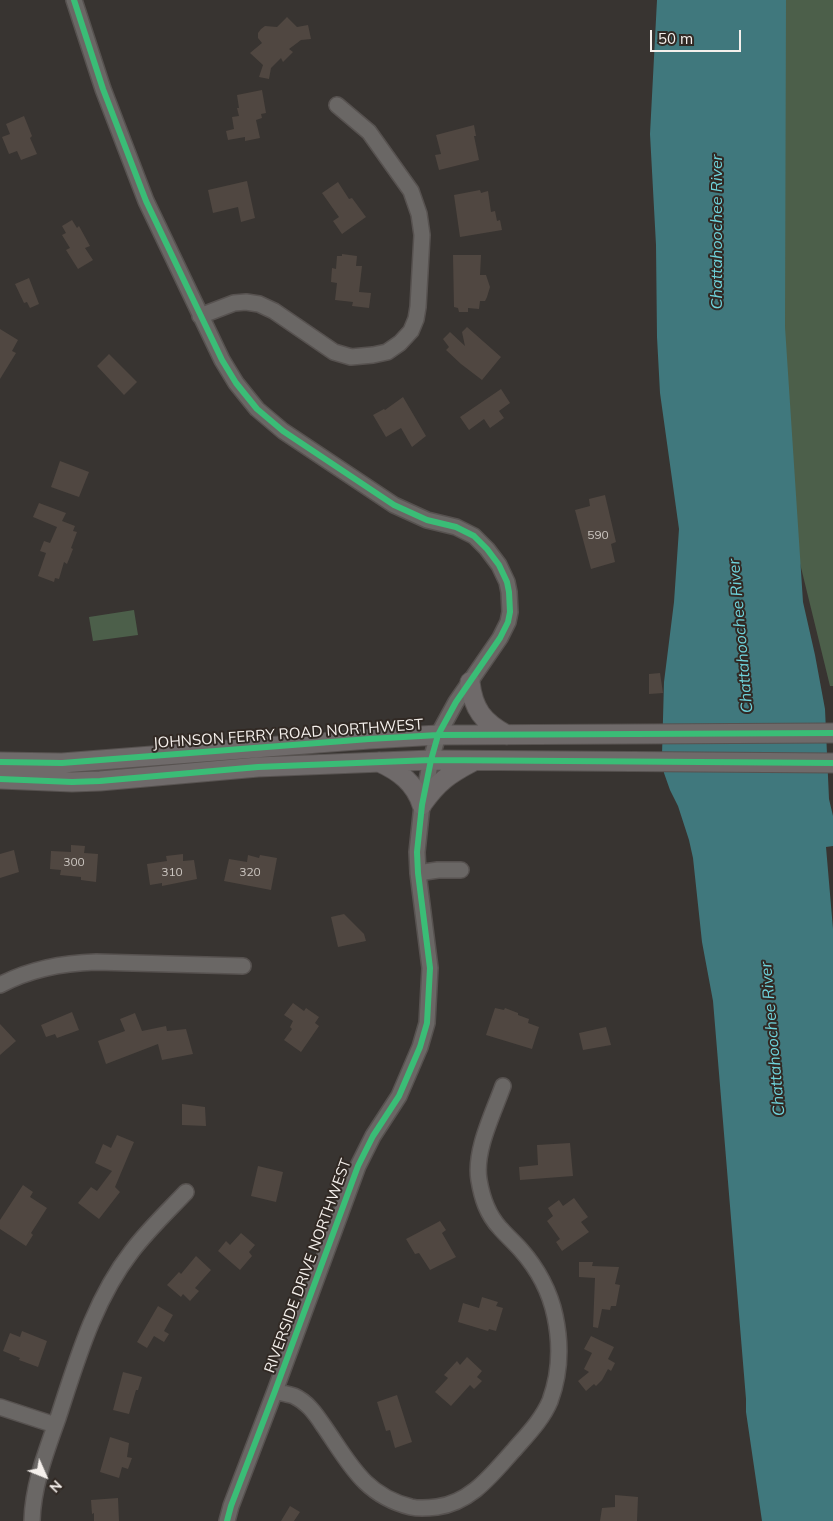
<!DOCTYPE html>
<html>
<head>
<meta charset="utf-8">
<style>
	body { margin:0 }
	#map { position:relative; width:833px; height:1521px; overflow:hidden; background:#383431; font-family:Mulish,sans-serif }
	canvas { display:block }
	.north { position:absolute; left:20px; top:1451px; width:50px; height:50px; -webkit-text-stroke:4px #312924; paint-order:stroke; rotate:134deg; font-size:14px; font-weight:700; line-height:20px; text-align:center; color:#f5f0ec }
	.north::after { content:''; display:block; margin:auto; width:18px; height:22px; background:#f5f0ec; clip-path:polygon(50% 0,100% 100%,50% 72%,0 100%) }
	.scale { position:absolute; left:650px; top:30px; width:91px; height:22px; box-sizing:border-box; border:2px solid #f5f0ec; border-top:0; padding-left:6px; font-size:15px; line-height:18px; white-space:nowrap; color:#f5f0ec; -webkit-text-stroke:4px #312924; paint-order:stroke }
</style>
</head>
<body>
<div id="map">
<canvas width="833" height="1521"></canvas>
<div class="north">N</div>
<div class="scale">50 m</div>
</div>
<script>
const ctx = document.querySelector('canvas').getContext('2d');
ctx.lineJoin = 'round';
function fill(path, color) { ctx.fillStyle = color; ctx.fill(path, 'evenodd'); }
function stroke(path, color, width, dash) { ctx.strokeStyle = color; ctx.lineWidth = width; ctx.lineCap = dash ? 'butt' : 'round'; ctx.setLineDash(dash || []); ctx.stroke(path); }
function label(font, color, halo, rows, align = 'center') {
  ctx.font = font + ' Mulish,sans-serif'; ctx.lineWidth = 4; ctx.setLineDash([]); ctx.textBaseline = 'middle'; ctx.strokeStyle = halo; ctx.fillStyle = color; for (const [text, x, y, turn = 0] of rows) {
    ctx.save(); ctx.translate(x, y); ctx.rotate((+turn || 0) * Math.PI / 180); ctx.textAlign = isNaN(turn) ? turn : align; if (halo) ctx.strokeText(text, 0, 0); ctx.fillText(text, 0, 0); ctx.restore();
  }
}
const green = new Path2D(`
	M761,0H833V686H830L784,498Z
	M134,610L138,635L93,641L89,617Z`);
const water = new Path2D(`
	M657,0H786L785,327L803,602L815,655L825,709L829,799L833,816V846L826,847L833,929V1521H762L746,1412V1399L713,1001L702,942L693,858L689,840L678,806L670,790L664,773L662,755L664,682L674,602L679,529L660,393L657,337L656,245L650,134Z`);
const building = new Path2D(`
	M287,17L297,27L308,25L311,39L301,40L289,49L293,52L283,62L281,58L271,68L269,79L259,77L263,65L250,53L262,43L258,38V33L261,29L265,26L277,27Z
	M262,90L266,113L261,114L262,118L256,120L260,138L245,141V137L228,140L226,131L234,129L232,117L239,116L237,108H239L237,95Z
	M24,116L32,136L30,138L37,154L21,160L17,151L9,154L2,137L10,134L6,124Z
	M474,125L476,136H474L479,160L439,170L435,155L441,154L436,135Z
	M247,181L255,218L241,222L238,207L213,213L208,190Z
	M338,182L349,199L352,198L366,217L342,234L333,221L339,217L322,193Z
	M480,190L481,193L488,191L491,212L495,211L497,221L500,220L502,230L460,237L454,195Z
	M72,220L77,228L79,226L90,246L85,248L93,260L78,269L66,250L70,248L62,235L66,233L62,226Z
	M342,254L357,256L356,266H362L359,292L371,293L369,308L352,306L353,302L335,300L337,283L331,282L332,268L336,269L337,256H342Z
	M453,255H481L480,275H486L490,287L487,297L485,301H480L479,309L468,308V312H459L458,308L454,307Z
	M29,278L39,304L30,308L27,302L24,303L15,284Z
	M467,327L501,357L482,380L461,364L446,350L449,347L443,339L450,332L465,346L462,332Z
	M0,329L18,340L12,351L16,353L0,379Z
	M109,354L137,382L124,395L97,366Z
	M501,389L510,403L499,411L504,418L490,428L484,419L469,430L460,417Z
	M403,397L426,436L412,447L401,428L386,437L373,415L384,409L385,410Z
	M60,461L89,472L79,497L51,487Z
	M605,495L616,542L611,544L615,562L591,569L575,510L590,506L589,499Z
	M39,503L66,513L62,521L75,526L73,531L77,532L71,548L73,549L67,564L64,562L59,579L55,578L54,582L38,576L46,553L40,551L44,541L50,543L57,527L33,517Z
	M660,673L663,693L649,694V674Z
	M71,845L85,846L84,853L98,854L96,882L81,880V877L60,875L61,870L50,869L51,851L71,852Z
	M14,850L19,872L0,878V854Z
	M183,854V861L194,860L197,879L162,886V883L150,885L147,864L167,861L166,856Z
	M248,855L259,858L260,855L277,858L271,890L224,881L229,859L247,862Z
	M344,914L364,934L366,941L338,947L331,917Z
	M293,1003L304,1011L306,1008L319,1017L315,1023L319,1026L301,1052L284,1040L292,1029L290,1027L293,1021L284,1015Z
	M495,1008L504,1010L505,1008L518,1013V1015L529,1019L528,1023L539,1027L532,1049L486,1035Z
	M72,1012L79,1030L57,1038L55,1034L46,1037L41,1025Z
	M135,1013L142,1031L166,1026L167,1031L186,1029L193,1054L162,1060L158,1044L106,1064L98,1041L125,1031L120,1019Z
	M0,1024L16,1041L0,1055Z
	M606,1027L611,1045L583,1050L579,1033Z
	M182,1104L205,1107L206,1126L182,1125Z
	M117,1135L134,1142L115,1187L120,1192L99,1219L78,1203L91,1187L97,1191L112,1171L95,1163L103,1144L111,1148Z
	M570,1143L573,1176L520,1180L519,1167L538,1165L537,1145Z
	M258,1166L283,1172L276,1202L251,1196Z
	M23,1185L33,1192L30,1197L47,1208L31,1233L33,1235L26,1246L0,1229V1220Z
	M574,1198L588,1217L581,1222L589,1232L562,1251L556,1242L560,1239L547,1221L553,1216L548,1208L559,1200L563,1206Z
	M440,1221L446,1230L442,1233L456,1257L430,1270L419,1253L415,1254L406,1239Z
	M241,1233L255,1245L249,1252L252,1256L240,1270L218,1251L226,1241L230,1245Z
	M196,1256L211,1270L195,1288L199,1291L190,1301L183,1294L181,1297L167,1285L179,1272L181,1274Z
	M579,1262H593L592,1266L619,1267L615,1284L620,1285L616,1306H611L610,1310L602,1309L598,1328L593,1327L595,1278L579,1277Z
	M482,1297L498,1302L496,1306L503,1308L496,1331L489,1329L488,1331L458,1322L463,1303L479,1308Z
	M158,1306L173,1315L164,1331L169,1334L164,1342L154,1336L147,1348L137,1342Z
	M22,1331L47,1341L38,1367L19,1360L20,1358L3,1351L10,1333L20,1337Z
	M591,1336L614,1347L608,1359L615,1363L611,1371L608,1369L602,1380L596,1386L594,1384L586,1391L578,1381L589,1372L584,1369L592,1353L584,1349Z
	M467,1357L482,1371L477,1377L482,1381L474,1389L470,1385L451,1406L435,1392L448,1378L444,1375L457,1361L460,1365Z
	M123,1372L142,1377L138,1390H136L129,1414L113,1410Z
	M397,1395L412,1442L395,1448L390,1430L386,1431L377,1402Z
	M110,1437L129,1443L127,1457L132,1458L128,1469L122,1467L119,1478L100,1472Z
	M615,1495L638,1497L637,1521H600L602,1508L615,1507Z
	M118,1498L119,1521H94V1513L92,1514L91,1500Z
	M290,1506L300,1512L294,1521H281Z`);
const minor = new Path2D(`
	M74,0L103,89L146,201L222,360L236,383L257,409L283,431L394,505L427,520L456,527L474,536L487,549L499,565L507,582L509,592L510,612L508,622L500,638L456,702L438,735L431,760L422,805L417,852L418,873L430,968L427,1023L420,1047L399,1096L373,1136L358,1166L275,1391L231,1506L227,1521
	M200,316L234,303L246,302L259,304L274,311L334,352L351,357L373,355L387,352L400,343L411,331L416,319L418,307L422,235L419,214L411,191L369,132L337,105
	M418,873L438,870H461
	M0,985C30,969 62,963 96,962L243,966
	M275,1391C281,1393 288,1394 294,1396C307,1402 315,1413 323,1425C349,1462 363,1495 411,1507C420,1509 429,1508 437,1507C472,1502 492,1474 514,1450C527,1435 542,1420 550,1401C560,1374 561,1344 555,1316C550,1292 537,1268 521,1250C514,1242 506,1235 500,1228C487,1214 482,1198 479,1180C474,1151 493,1114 503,1086
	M0,1407L55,1425
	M32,1521C33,1485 46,1452 58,1418C77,1360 94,1300 132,1251C148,1230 168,1211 186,1192`);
const major = new Path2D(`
	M470,682C473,709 483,722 507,735
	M0,762L62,763L369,739L438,735L833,733
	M379,762C399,771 415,783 422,805
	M0,779L72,782L100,781L258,767L431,760L833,763
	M423,803C438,782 449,774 472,762`);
const cycleway = new Path2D(`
	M74,0L103,89L146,201L222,360L236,383L257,409L283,431L394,505L427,520L456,527L474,536L487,549L499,565L507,582L509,592L510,612L508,622L500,638L456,702L438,735L431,760L422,805L417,852L418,873L430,968L427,1023L420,1047L399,1096L373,1136L358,1166L275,1391L231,1506L227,1521
	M0,762L62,763L369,739L438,735L833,733
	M0,779L72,782L100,781L258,767L431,760L833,763`);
const numberNames = [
	["590",598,535],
	["300",74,862],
	["310",172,872],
	["320",250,872]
];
const streetNames = [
	["JOHNSON FERRY ROAD NORTHWEST",288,734,-4],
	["RIVERSIDE DRIVE NORTHWEST",308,1266,-70]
];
const waterNames = [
	["Chattahoochee River",717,232,-90],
	["Chattahoochee River",741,636,-95],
	["Chattahoochee River",773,1039,-95]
];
fill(green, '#4c5f4a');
fill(water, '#40787d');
fill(building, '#504741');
stroke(minor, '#575250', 18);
stroke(major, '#575250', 21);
stroke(minor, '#6a6765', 15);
stroke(major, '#6f6a6a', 19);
stroke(cycleway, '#3abd76', 6);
label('12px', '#ccc6c1', null, numberNames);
label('15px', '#f5f0ec', '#312924', streetNames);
label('italic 16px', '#6fd3db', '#312924', waterNames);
</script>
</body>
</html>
